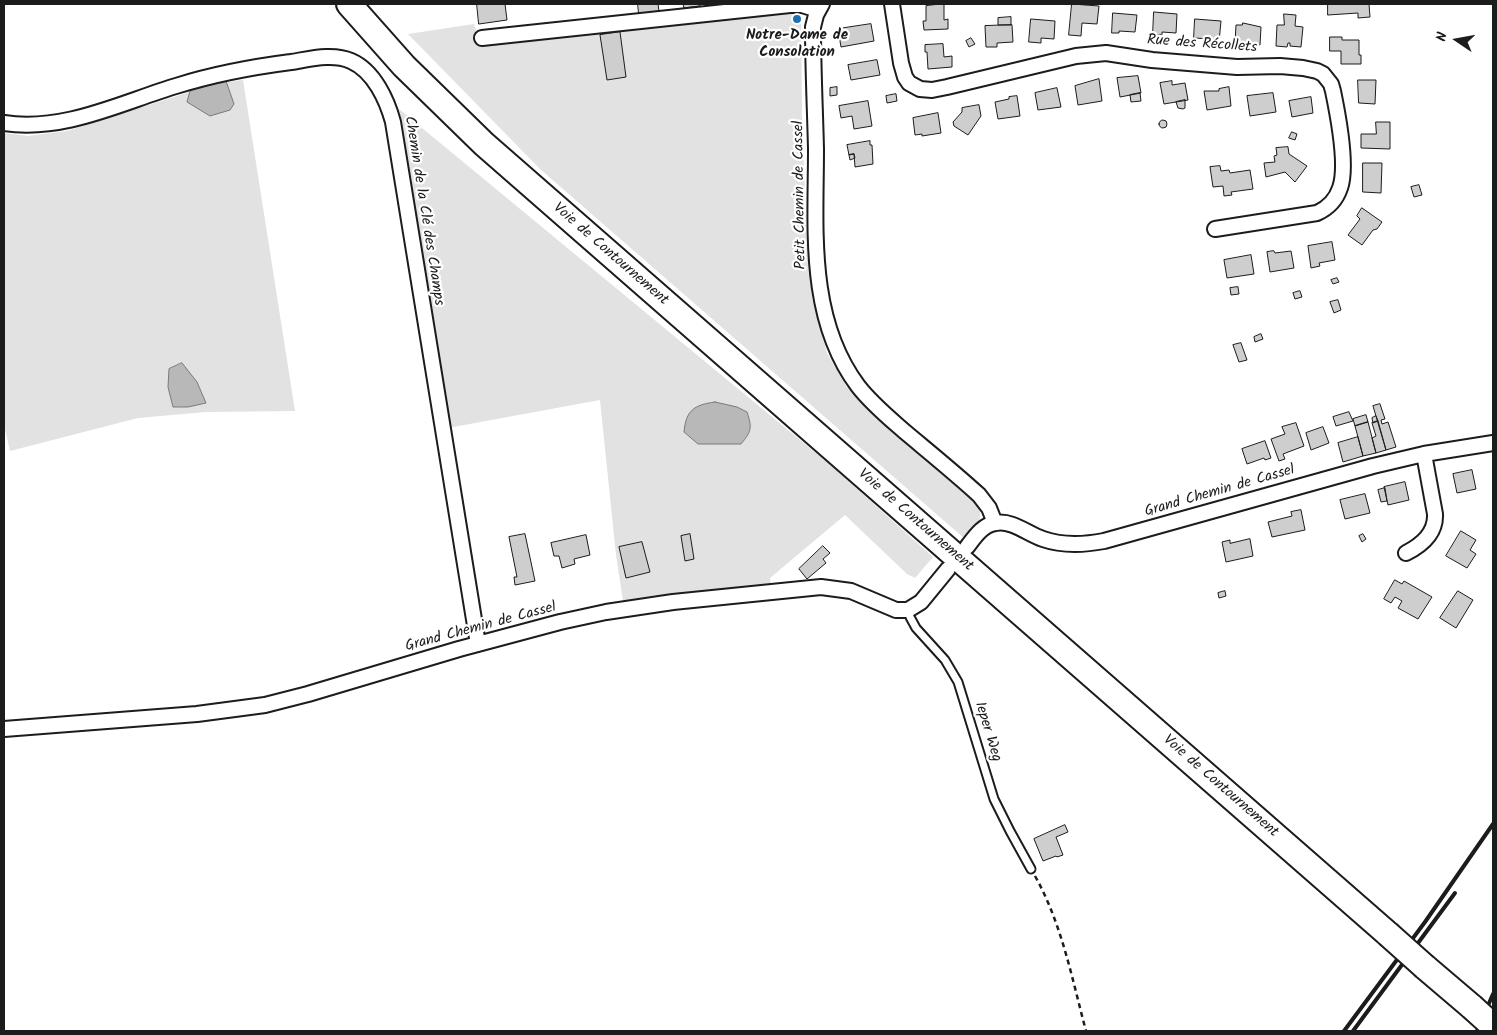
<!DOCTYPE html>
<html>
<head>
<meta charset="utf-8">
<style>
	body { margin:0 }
	#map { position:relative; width:1497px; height:1035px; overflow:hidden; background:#fff; font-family:Kalam,sans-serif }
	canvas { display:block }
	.frame { position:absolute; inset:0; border:5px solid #1c1c1c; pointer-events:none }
	.north { position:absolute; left:1432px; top:15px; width:50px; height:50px; -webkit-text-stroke:4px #fff; paint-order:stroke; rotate:282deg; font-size:14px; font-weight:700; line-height:20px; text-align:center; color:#1c1c1c }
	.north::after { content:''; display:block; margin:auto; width:18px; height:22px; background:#1c1c1c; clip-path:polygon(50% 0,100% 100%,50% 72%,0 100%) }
</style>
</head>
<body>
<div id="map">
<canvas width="1497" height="1035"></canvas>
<div class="frame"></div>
<div class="north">N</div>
</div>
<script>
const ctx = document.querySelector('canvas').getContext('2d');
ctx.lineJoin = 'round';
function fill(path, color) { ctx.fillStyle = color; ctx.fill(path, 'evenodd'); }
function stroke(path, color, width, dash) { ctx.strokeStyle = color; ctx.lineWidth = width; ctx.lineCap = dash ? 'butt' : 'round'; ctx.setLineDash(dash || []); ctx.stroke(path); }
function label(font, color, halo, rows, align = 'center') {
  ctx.font = font + ' Kalam,sans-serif'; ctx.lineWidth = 4.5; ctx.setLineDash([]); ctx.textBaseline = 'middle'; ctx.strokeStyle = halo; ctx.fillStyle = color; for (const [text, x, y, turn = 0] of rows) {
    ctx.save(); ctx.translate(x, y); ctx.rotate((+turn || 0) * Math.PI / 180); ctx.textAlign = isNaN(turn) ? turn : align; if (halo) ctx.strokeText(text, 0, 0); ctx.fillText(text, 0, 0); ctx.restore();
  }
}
const green = new Path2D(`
	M730,4H801L802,113L807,248L813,303L827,353L846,386L975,499C986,519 978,524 965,539L540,169L408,34L474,24L481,46L625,28L731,7Z
	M243,80L295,411L206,412L138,418L10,451L4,425V133L28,136L67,131L199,89L228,82Z
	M399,109L828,463L933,557L915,578L907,574L845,515L770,578L771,585L623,601L616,555L600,400L448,428Z`);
const water = new Path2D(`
	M226,81L234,104L230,110L210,116L187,102L190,91Z
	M182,363L197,382L206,403L188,407H173L168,387L169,369Z
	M715,402L737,407L747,412C752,427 752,431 741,444H698L684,432C686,410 694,405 715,402Z`);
const building = new Path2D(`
	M477,4H505L507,20L479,24Z
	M638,4H658L659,11L639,14Z
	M684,4H700V6L684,8Z
	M944,4V20L948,19V29L924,30L923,21H926V6Z
	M1072,4L1099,6L1097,24L1082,23L1081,36L1069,35Z
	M1328,4H1369L1370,17L1358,18V13L1328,15Z
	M1154,12L1177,14L1176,33L1162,32V35L1153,34Z
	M1113,13L1137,15L1135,32L1119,31V33H1112Z
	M1284,14L1296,15L1295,26L1303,27L1301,47L1290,46V43H1288L1287,47L1276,46L1277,25H1284Z
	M797,16L801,19L797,23L794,19Z
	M1011,17V25H998V18Z
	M1031,19L1055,21L1054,39L1041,38V43L1029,42Z
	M1195,19L1221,21L1219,42L1212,41V39L1194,38Z
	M1243,23L1261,27L1260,45L1235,43L1236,25H1242Z
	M871,24L874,41L841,47L838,29Z
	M1012,25L1013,42L997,43V47H986L985,26Z
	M620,32L626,77L607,80L600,35Z
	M1330,37H1342V40H1359V55H1361V64H1341V51H1330Z
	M971,38L975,44L969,47L966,41Z
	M943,44L944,57L952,56V67L928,69L927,52H925V45Z
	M877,60L880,75L851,80L848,65Z
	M1138,76L1141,93L1120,97L1117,78Z
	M1099,79L1102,101L1078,105L1075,86Z
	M1358,80H1376L1375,104L1359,103Z
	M1172,81V85L1185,83L1188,100L1164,104L1160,83Z
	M837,87V95L830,96V88Z
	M1229,87L1231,106L1207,110L1204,91H1219V89Z
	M1057,88L1061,107L1038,110L1035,93Z
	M1140,93L1141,101L1131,102L1130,95Z
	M1273,93L1276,112L1250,116L1247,96Z
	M896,94L897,101L887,103L886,96Z
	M1017,96L1020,116L998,119L995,102L1009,99V97Z
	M1311,97L1313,113L1292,117L1289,101Z
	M1185,100V108L1183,109L1178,108L1176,102Z
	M868,101L872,126L854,129L852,116L841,118L839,106Z
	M979,105L981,116L968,135L954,126L953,122L962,112V108Z
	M938,113L941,133L922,136V134L915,135L913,118Z
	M1159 124a4 4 0 1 1 8 0a4 4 0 1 1-8 0Z
	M1376,122H1390V149L1361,148V134H1376Z
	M1292,132L1297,134L1295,140L1289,138Z
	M870,141V145H872L873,164L855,167L854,154L849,155L847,145Z
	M1288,147L1289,154L1307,166L1295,182L1285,172L1266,177L1264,163L1275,162L1274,156L1277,155L1276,148Z
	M854,154L855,158L850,160L849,155Z
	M1363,163H1382L1381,193L1363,192Z
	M1220,166L1221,171L1229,170L1230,173L1250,170L1253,189L1231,192L1232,195L1224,196L1223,186L1213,187L1210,167Z
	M1419,185L1422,195L1414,197L1411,187Z
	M1362,208L1382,222L1377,229L1373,230L1362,245L1348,235L1360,219L1357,216Z
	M1332,242L1335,260L1319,263L1320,266L1311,268L1308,246Z
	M1274,251L1275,253L1291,251L1294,268L1270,272L1267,252Z
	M1251,255L1254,274L1227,278L1224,260Z
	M1337,278L1339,282L1333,284L1331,280Z
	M1238,287L1239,294L1231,295L1230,288Z
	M1300,291L1302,297L1295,299L1293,293Z
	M1338,300L1341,310L1334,313L1330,302Z
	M1261,334L1263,339L1255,342L1254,337Z
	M1241,343L1247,360L1239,362L1233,345Z
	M1380,404L1385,419L1381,420L1382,424L1388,422L1396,447L1386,450L1373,406Z
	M1349,412L1353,421L1336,426L1333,417Z
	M1366,415L1368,422L1355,426L1353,419Z
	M1376,416L1378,421L1373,423L1372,418Z
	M1378,421L1386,450L1376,453L1372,438L1376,436L1372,423Z
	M1368,422L1376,453L1363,456L1355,426Z
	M1296,423L1304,446L1283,454L1285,459L1279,461L1271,439L1285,434L1282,427Z
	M1323,427L1329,443L1311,450L1306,433Z
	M1358,437L1363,456L1343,462L1338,443Z
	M1265,441L1271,458L1265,460L1264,458L1247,464L1242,449Z
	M1472,470L1476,489L1457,493L1453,474Z
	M1405,482L1409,500L1388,505L1384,487Z
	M1385,488L1387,501L1381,502L1378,490Z
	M1365,494L1370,513L1345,519L1340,500Z
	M1301,510L1305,530L1272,537L1268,522L1292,516L1291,512Z
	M1461,531L1476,540L1470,550L1476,554L1467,568L1446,556Z
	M525,534L535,581L515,585L514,577H517L509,537Z
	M690,534L694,559L685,561L681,536Z
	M1363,534L1366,539L1362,542L1359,536Z
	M586,535L590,555L574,559L575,564L562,568L559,556H554L551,543Z
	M1250,539L1253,556L1226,562L1222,542L1230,540V543Z
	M642,542L650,572L626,578L619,547Z
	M823,546L830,553L823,559L826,563L807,579L799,569Z
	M1395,580L1402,584L1404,581L1432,597L1418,619L1398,608L1402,601L1395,597L1391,603L1384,599Z
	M1225,591L1226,596L1219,598L1218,593Z
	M1458,591L1473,600L1456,628L1440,618Z
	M1065,825L1068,832L1056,837L1063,855L1057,857L1056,856L1043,861L1034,839Z`);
const path = new Path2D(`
	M1035,876C1062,924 1072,979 1086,1031`);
const service = new Path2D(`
	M908,610L910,617L916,628L945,660L958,682L994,799L1010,831L1031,869`);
const minor = new Path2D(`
	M822,4L816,15L813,27C813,68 815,108 816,149C816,228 807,318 858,386C871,403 888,417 904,431C929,452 955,473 979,495L989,508L995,523
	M892,4L901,63L905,77L909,83L920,89L932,90L947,87L1076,56L1106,53L1152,60L1237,67L1280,66L1303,68L1317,71L1323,74L1331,84L1333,91C1338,115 1348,166 1340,188C1336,200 1328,208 1317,213L1215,229
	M482,38L790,5H802L818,10
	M4,123C64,132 120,103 176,86C214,74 252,67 291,62C310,59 333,53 351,61C374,71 387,100 393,122L478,644
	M967,547C974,538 983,524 996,523C1012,520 1028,534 1043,539C1063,546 1083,545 1104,541L1373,466L1424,454L1493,443
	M1406,553C1422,545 1436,533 1435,514L1424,454
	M4,729L197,714L265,705L308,694L459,649L560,622L606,612L673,602L821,587L851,591L896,610H908L921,602L948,569`);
const trunk = new Path2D(`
	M349,4L404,66L484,144L1388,934
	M1425,967L1472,1007`);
const rail = new Path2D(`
	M1344,1031L1425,922L1493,824
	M1353,1031L1455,893
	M1477,1031L1493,994
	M1486,1031L1493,1015`);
const trunkBridge = new Path2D(`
	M1388,934L1425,967
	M1472,1007L1493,1026`);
const markers = [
	[797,19,5,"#1f6fb2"]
];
const poiNames = [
	["Notre-Dame de",797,36],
	["Consolation",797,53]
];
const streetNames = [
	["Rue des Récollets",1202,45,4],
	["Petit Chemin de Cassel",801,195,-91],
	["Chemin de la Clé des Champs",423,211,81],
	["Voie de Contournement",610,255,41],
	["Grand Chemin de Cassel",1220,492,-16],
	["Voie de Contournement",915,521,41],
	["Grand Chemin de Cassel",481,628,-15],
	["Ieper Weg",987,732,73],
	["Voie de Contournement",1220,787,41]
];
fill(green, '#e2e2e2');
fill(water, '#b8b8b8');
stroke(water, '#7a7a7a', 1);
fill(building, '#cecece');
stroke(building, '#1c1c1c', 1);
stroke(service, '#1c1c1c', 11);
stroke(minor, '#1c1c1c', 18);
stroke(trunk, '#1c1c1c', 28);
stroke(path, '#1c1c1c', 2.5, [5, 4]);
stroke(service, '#fff', 7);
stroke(minor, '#fff', 14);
stroke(trunk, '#fff', 24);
stroke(rail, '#1c1c1c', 4);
stroke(trunkBridge, '#1c1c1c', 28, []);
stroke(trunkBridge, '#fff', 24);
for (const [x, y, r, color] of markers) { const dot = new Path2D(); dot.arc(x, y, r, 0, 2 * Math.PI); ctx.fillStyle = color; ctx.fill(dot); stroke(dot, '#fff', 2); }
label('bold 15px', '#1c1c1c', '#fff', poiNames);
label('15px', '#1c1c1c', '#fff', streetNames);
</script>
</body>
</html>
